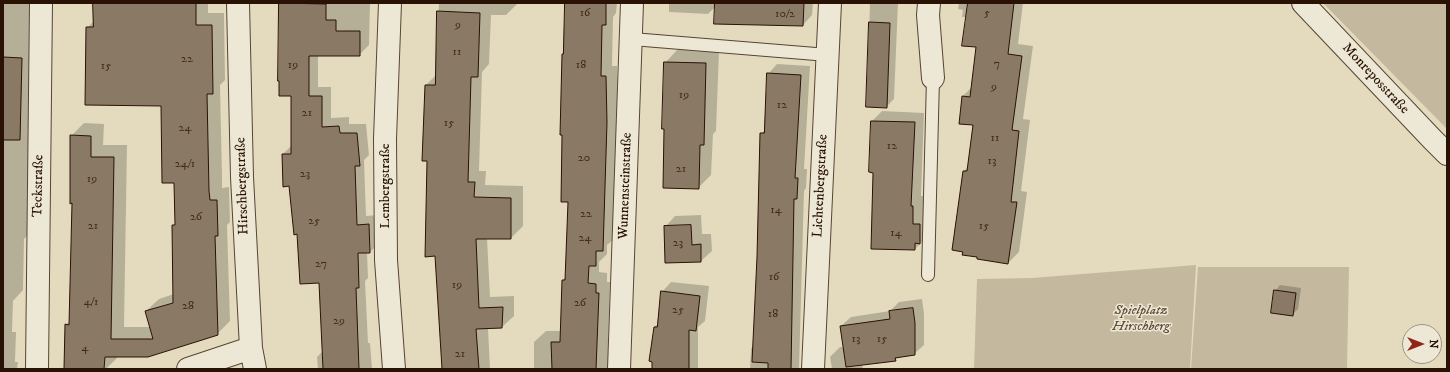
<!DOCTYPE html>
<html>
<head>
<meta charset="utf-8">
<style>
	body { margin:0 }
	#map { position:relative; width:1450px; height:372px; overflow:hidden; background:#e4dbbf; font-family:"IM FELL DW Pica",serif }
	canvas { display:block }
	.frame { position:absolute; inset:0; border:4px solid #291104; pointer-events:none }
	.north { position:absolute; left:1402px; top:324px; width:40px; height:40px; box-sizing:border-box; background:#ede8d5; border:1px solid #9f9281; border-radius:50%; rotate:90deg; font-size:11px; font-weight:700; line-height:16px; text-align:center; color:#291104 }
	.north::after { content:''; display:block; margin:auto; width:14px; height:18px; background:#8f2418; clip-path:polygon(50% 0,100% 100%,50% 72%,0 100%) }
</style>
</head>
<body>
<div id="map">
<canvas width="1450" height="372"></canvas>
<div class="frame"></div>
<div class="north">N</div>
</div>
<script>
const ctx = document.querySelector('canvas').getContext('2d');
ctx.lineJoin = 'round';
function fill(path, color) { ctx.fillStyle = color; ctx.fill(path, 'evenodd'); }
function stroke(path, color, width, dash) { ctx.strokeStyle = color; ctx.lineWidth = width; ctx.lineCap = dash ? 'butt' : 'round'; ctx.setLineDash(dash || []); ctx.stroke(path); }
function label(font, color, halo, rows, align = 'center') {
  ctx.font = font + ' "IM FELL DW Pica",serif'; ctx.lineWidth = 3; ctx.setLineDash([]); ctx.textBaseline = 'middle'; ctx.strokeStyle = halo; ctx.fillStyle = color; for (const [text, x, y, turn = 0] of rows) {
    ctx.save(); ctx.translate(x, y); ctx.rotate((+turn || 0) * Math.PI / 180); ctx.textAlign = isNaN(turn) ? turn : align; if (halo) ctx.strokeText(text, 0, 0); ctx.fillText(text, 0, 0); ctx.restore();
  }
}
const green = new Path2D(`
	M1323,3H1447V129Z
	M1196,265L1190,369H974L977,279L1032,278Z
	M1198,267H1349L1347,369H1191Z`);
const shadow = new Path2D(`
	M3,3H30L29,46H33L29,114L27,236L24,239L23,290L13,301L12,332H16L15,362H18L17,369H3Z
	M160,3H208V13H224L225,80L220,85L222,177V188L229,187L230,222L227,225L230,321L217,334L117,356V358L106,369H65L66,325L71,320L73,202L71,136L84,123L104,124L103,145H127L124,327H150L146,311L159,299L174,294L173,226L176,223L175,182L162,105L87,28L99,16Z
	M280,3H370L369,45L359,55H318V87H331V118L349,117V124H366L369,155L364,160L366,216L378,215L380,242L370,252H367L368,278L365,281L368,343H370L372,369H318L317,357L323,351L320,282L298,233L290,185L283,154L292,145V95Z
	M439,3H518L506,15H491L489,64L482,72L479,171H486L485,185L523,186V226L511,238H487L490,297L514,296V316L502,327L488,328L490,369H443L436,255L428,160L426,85L436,75Z
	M566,3H617L616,13L613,17L612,66H617L618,110L614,239L607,245V254L599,262V272L607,273V282H610L608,345H618V369H534V342L546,331H561L563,280L566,277L569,201L564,53Z
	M669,3H813L812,15L803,25L716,6L708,14L669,12Z
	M870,3H901H898L894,99L886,107H867Z
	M959,3H1023L1018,44L1033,46L1023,119L1030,120L1021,191L1027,192L1019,252L1008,263L964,171L968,167L974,124L961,105L963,96L972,87L977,46L967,17H962L963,10L958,9Z
	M678,49L719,51L716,131L713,134L711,175L698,188L665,63Z
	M777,64L810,66L804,169H807L806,188L804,191L799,369H750L751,349L753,346L758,257L761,134L765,130L768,74Z
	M882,111L924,113L921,196H923V214H930L925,239L915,249L874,172L872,121Z
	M701,215L702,234H711L712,251L701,261L665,227L675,216Z
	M671,282L709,286L705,321L698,327V369H653L654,327L658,324L662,292Z
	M1280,285L1301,288L1298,309L1293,314L1275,291Z
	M922,299L924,314V345L914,354L899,356L895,360L862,364L863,369H832L830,357L840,347H844L841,326L851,317L890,311L899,302Z`);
const building = new Path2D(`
	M93,3H196V25H212L213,94H207L209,191L210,200H217L218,236H215L218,335L148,357H105L104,369H64L65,324L69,325L72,203L70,204V135L91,136V157H114L111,339H153L145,311L173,303L172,225H175L174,183H162L161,106L85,105L86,27H93Z
	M279,3L326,4V20H336V31H360V56H309V96H322V127L339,126L340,133H357L360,166H355L357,225L369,224L370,253H358L359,288H356L359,369H323L319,283L300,284L297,234L294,235L289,186L283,187L282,154H291V96H279V81H278Z
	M565,3H606V25H602L601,76H606L607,122L603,251H596V266H589L588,283L596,284V293H599L596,369H552L551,342H560L562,280H565L568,202H561L562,135H560L562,54H563Z
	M715,3H804L803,26L714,24Z
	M968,3H1014L1008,54L1022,56L1012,130L1019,131L1011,202H1017L1008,264L977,259V257L962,255L963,252L952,250L963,171H967L973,125L959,124L962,96L970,97L976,47L962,46Z
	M437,11L480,13L478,77H471L468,182H475L474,197L511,198V239H476L479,308L503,307L502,328L476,329L479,369H442L435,256L425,257L427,161H422L425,85H435Z
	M869,22L890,23L887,108L866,107Z
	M3,57L22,58L20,140H3Z
	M664,62L706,63L704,145H700L699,189L663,188L664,129H662Z
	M767,73L801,75L795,178H798L797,199H794L791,369H768V363L752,362L757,257L760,133H764Z
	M871,121L915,122L911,206H913V224H920V244L915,243V250L871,249L873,173L869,172Z
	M691,225L692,245L701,244V262L665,263L664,226Z
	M1274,290L1296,293L1293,316L1271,313Z
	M661,291L700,296L696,331L689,330V369H652V362L649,361L654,327H657Z
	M913,308L915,323V355L895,358L896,361L846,367L840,326L890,319L889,311Z`);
const service = new Path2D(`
	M632,39L828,55
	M928,275L933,78`);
const minor = new Path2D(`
	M238,3L242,177L251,348L255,369
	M390,3L385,139L386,260L394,369
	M929,3L928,15L933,78
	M1303,3L1432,139L1447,154
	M37,369L41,3
	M188,369L251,348
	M619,369L632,3
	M813,369L830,3`);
const numberNames = [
	["16",585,14],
	["5",987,14],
	["10/2",785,15],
	["9",458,26],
	["11",457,53],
	["22",187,60],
	["7",997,65],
	["19",293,66],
	["18",581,66],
	["15",106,67],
	["9",994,88],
	["19",684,96],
	["12",782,106],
	["21",307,114],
	["15",449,124],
	["24",185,129],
	["11",995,139],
	["12",892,147],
	["20",584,159],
	["13",992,162],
	["24/1",185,165],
	["21",681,170],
	["23",305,175],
	["19",92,180],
	["14",776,211],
	["22",586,215],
	["26",196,218],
	["25",314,222],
	["21",93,227],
	["15",984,227],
	["14",896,234],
	["24",585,239],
	["23",678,244],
	["27",321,265],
	["16",774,278],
	["19",457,286],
	["4/1",91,303],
	["26",580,304],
	["28",188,307],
	["25",678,311],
	["18",773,315],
	["29",339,322],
	["13",856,340],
	["15",882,340],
	["4",85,349],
	["21",460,355]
];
const streetNames = [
	["Monreposstraße",1375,79,47],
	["Teckstraße",39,186,-89],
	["Hirschbergstraße",243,186,-92],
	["Lembergstraße",386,186,-90],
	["Wunnensteinstraße",626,186,-88],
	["Lichtenbergstraße",821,186,-87]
];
const parkNames = [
	["Spielplatz",1141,311],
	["Hirschberg",1141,327]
];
fill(green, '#c4b99f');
fill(shadow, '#0003');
fill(building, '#8a7a65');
stroke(building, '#291104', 1);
stroke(service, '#584433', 14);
stroke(minor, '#584433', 24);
stroke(service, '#ede8d5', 12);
stroke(minor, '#ede8d5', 22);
label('12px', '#412b1c', null, numberNames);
label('14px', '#291104', '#ede8d5', streetNames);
label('italic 14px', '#5f4c3a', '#ede8d5', parkNames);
</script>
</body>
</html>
